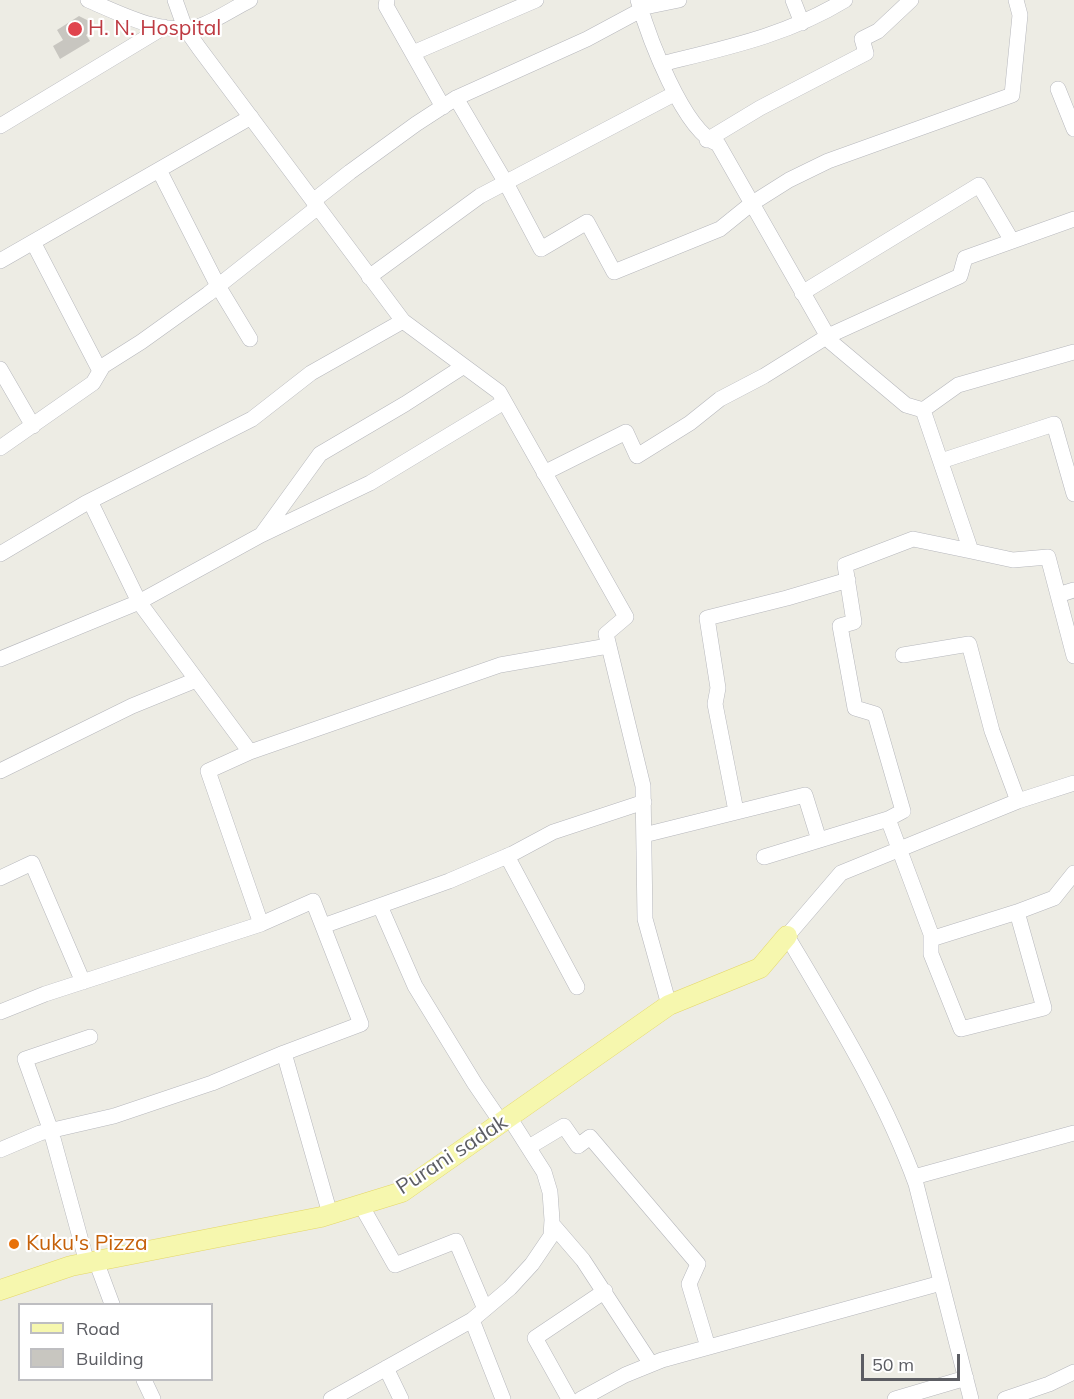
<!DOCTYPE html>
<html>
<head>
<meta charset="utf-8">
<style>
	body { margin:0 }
	#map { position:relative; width:1074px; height:1399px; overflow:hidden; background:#edece4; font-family:Mulish,sans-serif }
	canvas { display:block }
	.legend { position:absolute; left:18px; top:1303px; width:195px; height:78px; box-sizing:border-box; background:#fff; border:2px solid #bebec1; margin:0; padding:8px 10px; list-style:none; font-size:18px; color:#5c5d63 }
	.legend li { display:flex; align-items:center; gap:12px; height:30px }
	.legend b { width:30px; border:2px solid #bebec1 }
	.scale { position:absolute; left:861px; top:1354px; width:99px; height:27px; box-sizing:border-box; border:3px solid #5c5d63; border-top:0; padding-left:8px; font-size:18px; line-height:21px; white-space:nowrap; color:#5c5d63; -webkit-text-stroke:4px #fff; paint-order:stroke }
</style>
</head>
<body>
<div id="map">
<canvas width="1074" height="1399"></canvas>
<ul class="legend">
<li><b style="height:8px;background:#f6f7ae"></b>Road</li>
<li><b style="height:16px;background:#c8c6c0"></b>Building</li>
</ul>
<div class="scale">50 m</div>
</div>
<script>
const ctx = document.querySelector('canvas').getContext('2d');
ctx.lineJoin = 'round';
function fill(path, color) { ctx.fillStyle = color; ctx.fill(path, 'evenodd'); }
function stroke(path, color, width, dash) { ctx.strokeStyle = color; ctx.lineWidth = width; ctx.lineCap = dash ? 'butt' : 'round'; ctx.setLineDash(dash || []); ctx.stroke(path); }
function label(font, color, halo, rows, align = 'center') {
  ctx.font = font + ' Mulish,sans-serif'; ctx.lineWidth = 4.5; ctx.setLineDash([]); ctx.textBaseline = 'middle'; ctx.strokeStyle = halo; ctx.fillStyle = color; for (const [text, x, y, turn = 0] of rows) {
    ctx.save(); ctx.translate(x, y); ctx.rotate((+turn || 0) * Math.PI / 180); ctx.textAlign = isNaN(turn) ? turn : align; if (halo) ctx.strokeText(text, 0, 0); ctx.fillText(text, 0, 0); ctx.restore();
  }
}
const building = new Path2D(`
	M79,16L89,21L94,29L86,35L90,41L60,59L53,46L63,40L57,30Z`);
const minor = new Path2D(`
	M88,0C121,14 164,37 200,26C217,20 234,8 250,0
	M175,0L185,28L199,48L403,321L499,392L626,617L606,634L643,786L645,919L669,1005
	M387,0L386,6L443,107
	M638,0C648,35 683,131 718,144L831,342L906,405L923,410L971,551L1013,560L1048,557L1074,656
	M793,0L802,23
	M640,8L679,0
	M413,53L536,0
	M661,64C725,48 788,35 845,0
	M1058,89L1074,129
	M456,98L506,183L541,249L587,222L614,272L720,229L751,204L789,180L828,161L1012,95L1020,15L1016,0
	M0,126L164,27
	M707,140L760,108L866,53L862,39L878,31L911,0
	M159,170L218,286L250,339
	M313,201L350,172L416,124L456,98L587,39L641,10
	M33,242L100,371
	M0,261L251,117
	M369,277L480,196L674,94
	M802,293L979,185L1012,241
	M0,369L33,426
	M923,410L958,385L1074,352
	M0,448L93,383L103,366L141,342L208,294L318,207
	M941,461L1054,424L1074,494
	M544,473L626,432L637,456L690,423L720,399L764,376L828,336L960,276L965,258L1074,219
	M90,501L139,602L261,535L370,483L504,402
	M262,534L320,454L405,404L464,366
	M971,551L913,539L845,565L854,622L840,626L855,708L875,714L903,811L888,819L931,934V954L961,1029L1044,1008L1017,912L1054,898L1074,873
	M0,554L86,503L252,419L311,373L403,321
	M1058,595L1074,590
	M903,655L969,644L992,731L1018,801
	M0,659L139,602L250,752L500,665L608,646
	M0,771L132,706L196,680
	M736,811L715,704L718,688L707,618L787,598L848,580
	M644,835L805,795L819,840
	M507,856L577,987
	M764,857L888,819
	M0,878L32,863L83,982
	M380,906L415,986L475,1084L501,1122
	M261,924L313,901L361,1024L284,1053
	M323,926L449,881L512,854L553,832L644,802
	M931,939L1017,912
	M0,1012L45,994L261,924L208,771L250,752
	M529,1147L564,1126L578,1146L590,1137L698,1264L689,1284L708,1347
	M0,1150L40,1133L114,1116L212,1083L284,1053L330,1214
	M914,1177L1074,1133
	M361,1205L395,1265L456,1241L485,1309
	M552,1224L583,1260L651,1364
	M96,1261L112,1304
	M87,1263L51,1131L25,1059L90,1037
	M386,1368L401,1399
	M144,1380L153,1399
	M331,1399L472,1320
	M503,1399L472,1320L510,1288L532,1264L551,1236L552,1220L550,1192L544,1172L509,1117
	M569,1399L535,1338L605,1291
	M581,1399L625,1375L662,1360L941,1283
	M895,1399L966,1378
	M971,1399L916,1184C884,1096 835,1017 787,936L841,873L1018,801L1074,783
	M1005,1399L1049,1384L1074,1372`);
const major = new Path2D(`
	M0,1290L71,1266L321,1217L402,1192L669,1005L760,968L787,936`);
const markers = [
	[75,29,8,"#e0444e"],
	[14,1244,6,"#e8710a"]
];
const healthNames = [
	["H. N. Hospital",88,29]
];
const streetNames = [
	["Purani sadak",452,1155,-33]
];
const foodNames = [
	["Kuku's Pizza",26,1244]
];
fill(building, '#c8c6c0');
stroke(minor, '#b6b7bc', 16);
stroke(major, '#e4d766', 21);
stroke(minor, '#fff', 15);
stroke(major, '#f6f7ae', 20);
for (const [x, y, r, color] of markers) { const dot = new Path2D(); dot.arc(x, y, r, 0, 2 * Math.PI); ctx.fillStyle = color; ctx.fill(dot); stroke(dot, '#fff', 2); }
label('21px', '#be3a42', '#fff', healthNames, 'left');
label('21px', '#5c5d63', '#fff', streetNames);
label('21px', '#c56008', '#fff', foodNames, 'left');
</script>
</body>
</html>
